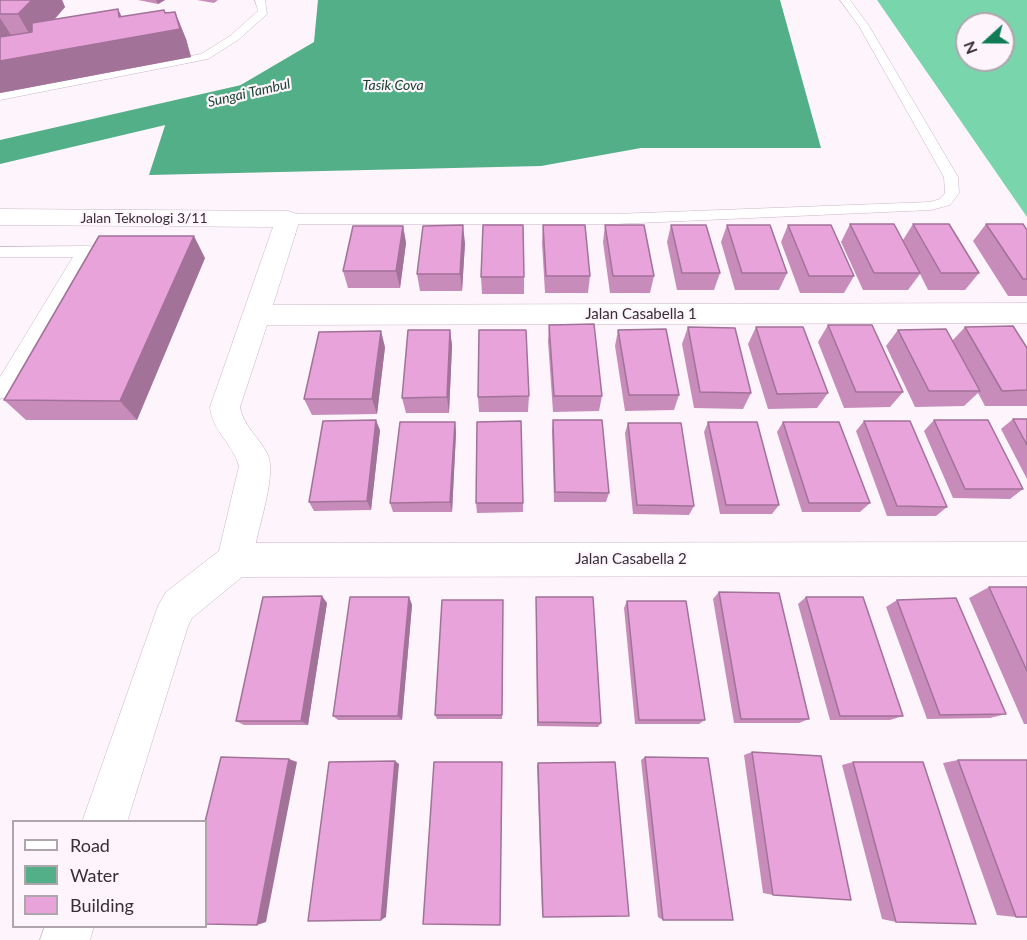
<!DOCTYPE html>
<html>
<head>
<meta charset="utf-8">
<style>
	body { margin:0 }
	#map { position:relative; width:1027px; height:940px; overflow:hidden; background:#fdf5fb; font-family:Lato,sans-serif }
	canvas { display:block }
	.legend { position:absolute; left:12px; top:820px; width:195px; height:108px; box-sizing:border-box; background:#fdf5fb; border:2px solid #aea6ac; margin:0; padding:8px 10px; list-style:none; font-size:18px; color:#372f35 }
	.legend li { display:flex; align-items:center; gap:12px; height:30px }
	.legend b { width:30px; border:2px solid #aea6ac }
	.north { position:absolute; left:955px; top:12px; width:60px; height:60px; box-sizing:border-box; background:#fdf5fb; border:2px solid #aea6ac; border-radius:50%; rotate:249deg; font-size:16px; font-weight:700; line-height:24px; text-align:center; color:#372f35 }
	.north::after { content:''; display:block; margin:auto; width:21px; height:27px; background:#0f7c56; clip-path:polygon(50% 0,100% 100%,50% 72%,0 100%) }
</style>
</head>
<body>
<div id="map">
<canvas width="1027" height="940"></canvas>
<ul class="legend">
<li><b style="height:8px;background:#fff"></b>Road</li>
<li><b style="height:16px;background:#52af87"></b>Water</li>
<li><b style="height:16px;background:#e8a3da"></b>Building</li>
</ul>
<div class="north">N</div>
</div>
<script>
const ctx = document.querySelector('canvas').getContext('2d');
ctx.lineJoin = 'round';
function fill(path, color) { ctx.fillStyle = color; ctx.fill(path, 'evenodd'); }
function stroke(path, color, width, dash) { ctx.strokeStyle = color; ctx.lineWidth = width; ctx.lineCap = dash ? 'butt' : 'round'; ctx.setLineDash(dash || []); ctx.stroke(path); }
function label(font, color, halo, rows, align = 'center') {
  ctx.font = font + ' Lato,sans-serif'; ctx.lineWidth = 4.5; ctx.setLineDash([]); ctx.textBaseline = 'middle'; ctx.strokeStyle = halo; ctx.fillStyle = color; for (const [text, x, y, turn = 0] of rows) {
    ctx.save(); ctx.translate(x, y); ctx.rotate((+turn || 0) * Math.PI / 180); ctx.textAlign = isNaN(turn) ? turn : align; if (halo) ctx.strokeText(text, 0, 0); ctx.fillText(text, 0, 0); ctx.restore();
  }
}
const forest = new Path2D(`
	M877,0H1027V217ZM967,24H1003V60H967Z`);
const water = new Path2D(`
	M318,0H780L821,148H641L541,166L149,175L172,104L239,86L314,42Z`);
const river = new Path2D(`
	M250,83L263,86L269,94L263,102L0,164V140Z`);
const lane = new Path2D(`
	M255,0H265L267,14L238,40L208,59L0,100V92L201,54L230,36L258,11Z
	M840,0H850L869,26L958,177L959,193L950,205L931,210L615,224H288L281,219L288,214H615L930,202L940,199L945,193L944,177L859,26Z
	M84,246L114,247L122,252L114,257H88L6,397L0,399V377L73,257H0V247Z`);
const street = new Path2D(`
	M0,209L288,211L297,214L300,219L273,305L1027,303V323L267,325L240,407C243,426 260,438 268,455C276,474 260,522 256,543L1027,542V576L242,577L192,618L188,626L127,822H82L158,606L166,592L219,551L239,466C233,444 212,431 210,407L273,227L0,225Z
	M45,926H94L90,940H40Z`);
const wall = new Path2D(`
	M0,0H62L65,7L55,19L121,17L164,10L165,13L175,12L186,39L191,57L0,93Z
	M138,0H165L158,4Z
	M197,0H218L214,3Z
	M850,224L903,240L913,224L979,273L965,290H928L920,274L908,290H863L841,242Z
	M986,224L1027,230V296H1008L973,241Z
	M543,225L590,276L588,293H545L542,243Z
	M605,225L654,276L650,293H610L603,242Z
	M671,225L720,273L714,290H677L667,242Z
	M727,225L787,273L779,290H735L721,242Z
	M788,225L854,276L844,293H800L781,242Z
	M403,226L406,243L400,288H348L343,271Z
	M465,243L462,291H420L417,274Z
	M205,258L137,420H26L4,400Z
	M481,277H524V294H482Z
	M549,325L602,396L599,411L553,412L548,341Z
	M828,325L903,392L890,407L844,408L818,342Z
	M688,327L751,393L743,409L694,408L682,344Z
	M756,327L828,393L817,408L768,409L748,344Z
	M965,327L1027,348V406H985L978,393L964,406L915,407L886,346L898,330L952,341Z
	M450,330L452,346L449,413H406L402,398Z
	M618,330L679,395L674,410L625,411L615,346Z
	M385,347L377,414L312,415L304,399Z
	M529,396L528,412H479L478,397Z
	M1013,419H1027V479L1001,429Z
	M553,420L609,493L606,502H554L552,430Z
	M934,420L1023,489L1010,499L953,498L924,431Z
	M864,421L947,507L936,516H887L856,431Z
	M455,422L456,433L452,512H393L390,503Z
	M708,422L779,505L772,514H720L704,432Z
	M783,422L870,503L860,512H802L777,432Z
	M628,423L694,506L689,515L633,514L625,433Z
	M380,430L371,510L314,511L309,502Z
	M476,503H523V512L477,513Z
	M989,587H1027V724H1024L969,598Z
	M719,592L809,719L799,723H734L713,599Z
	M409,597L412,605L402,720H338L333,716Z
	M536,597L601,723L598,727L537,726Z
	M806,597L903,716L890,720H830L798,604Z
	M897,600L1006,714L990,718L927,719L886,607Z
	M627,601L705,720L699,724H635L624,608Z
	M327,603L308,725H244L236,721Z
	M503,607L502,719H437L435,715Z
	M752,752L773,895L763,893L744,755Z
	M645,757L663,920L658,917L641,760Z
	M958,760L1016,917L997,915L943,763Z
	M853,762L896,922L882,919L842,765Z
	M538,763L543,917L542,914L537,766Z`);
const shadedWall = new Path2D(`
	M32,0H62L65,7L34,42L18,14Z
	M156,0H165L158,4Z
	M118,9L131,36L173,31L175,12L186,39L191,57L0,93V61L119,17Z
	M0,18L15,41L0,57Z
	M463,225L465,243L462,291L460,274Z
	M403,226L406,243L400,288L396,271Z
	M194,236L205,258L137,420L120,401Z
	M450,330L452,346L449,413L447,397Z
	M381,331L385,347L377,414L372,399Z
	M376,420L380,430L371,510L367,501Z
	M455,422L456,433L452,512L450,502Z
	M322,596L327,603L308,725L301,721Z
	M409,597L412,605L402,720L398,716Z
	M289,759L297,762L266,922L257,925Z
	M395,761L399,764L386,917L381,920Z`);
const building = new Path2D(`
	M0,0H32L18,14H0Z
	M118,9L119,17L164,10L165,13L175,12L180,29L0,61V37L32,32V23Z
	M850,224H894L920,273H874Z
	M913,224H949L979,273H941Z
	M986,224H1023L1027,230V279H1023Z
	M463,225L460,274H417L423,226Z
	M483,225H523L524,277H481Z
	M543,225H585L590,276H546Z
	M605,225H644L654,276H613Z
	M671,225H706L720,273H682Z
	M727,225H770L787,273H742Z
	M788,225H831L854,276H809Z
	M353,226H403L396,271H343Z
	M99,236H194L120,401L4,400Z
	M594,324L602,396H554L549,325Z
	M828,325H872L903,392H856Z
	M1013,326L1027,348V390L1002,391L965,327Z
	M688,327L735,328L751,393L700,392Z
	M756,327H803L828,393L777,394Z
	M666,329L679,395H629L618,330Z
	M946,329L980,391H929L898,330Z
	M408,330H450L447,397L402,398Z
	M479,330H526L529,396L478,397Z
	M381,331L372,399H304L319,332Z
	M1013,419H1027V445Z
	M376,420L367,501L309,502L323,421Z
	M553,420H602L609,493L555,492Z
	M934,420H988L1023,489H965Z
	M521,421L523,503H476L477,422Z
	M864,421H910L947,507L897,506Z
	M400,422H455L450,502L390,503Z
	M708,422H757L779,505H726Z
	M783,422H839L870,503H809Z
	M628,423H681L694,506L637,505Z
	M989,587H1027V671Z
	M719,592L779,593L809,719H741Z
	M322,596L301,721H236L263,597Z
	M350,597H409L398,716H333Z
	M536,597H593L601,723L538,722Z
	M806,597H863L903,716H840Z
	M956,598L1006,714L940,715L897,600Z
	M442,600H503L502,715H435Z
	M627,601H686L705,720H639Z
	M752,752L821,756L851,900L773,895Z
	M221,757L289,759L257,925L206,924V822H205Z
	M645,757L708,758L733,920H663Z
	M958,760H1027V917H1016Z
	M395,761L381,920L308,921L329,762Z
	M434,762H502L500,925L423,924Z
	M615,762L629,916L543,917L538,763Z
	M853,762H923L976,924L896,922Z`);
const farWaternames = [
	["Tasik Cova",393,85],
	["Sungai Tambul",249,93,-13]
];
const farStreetnames = [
	["Jalan Teknologi 3/11",144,218]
];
const streetNames = [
	["Jalan Casabella 1",641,314],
	["Jalan Casabella 2",631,559]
];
fill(forest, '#79d5ab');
fill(water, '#52af87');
fill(river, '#52af87');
stroke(lane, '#cab5c5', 1);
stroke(street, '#cab5c5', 1);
fill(lane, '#fff');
fill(street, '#fff');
fill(wall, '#c88cbb');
fill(shadedWall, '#a27299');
fill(building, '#e8a3da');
stroke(building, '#a27299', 1.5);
label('italic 14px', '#1b4432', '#fdf5fb', farWaternames);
label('14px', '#372f35', '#fdf5fb', farStreetnames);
label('15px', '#372f35', '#fdf5fb', streetNames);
</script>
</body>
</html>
